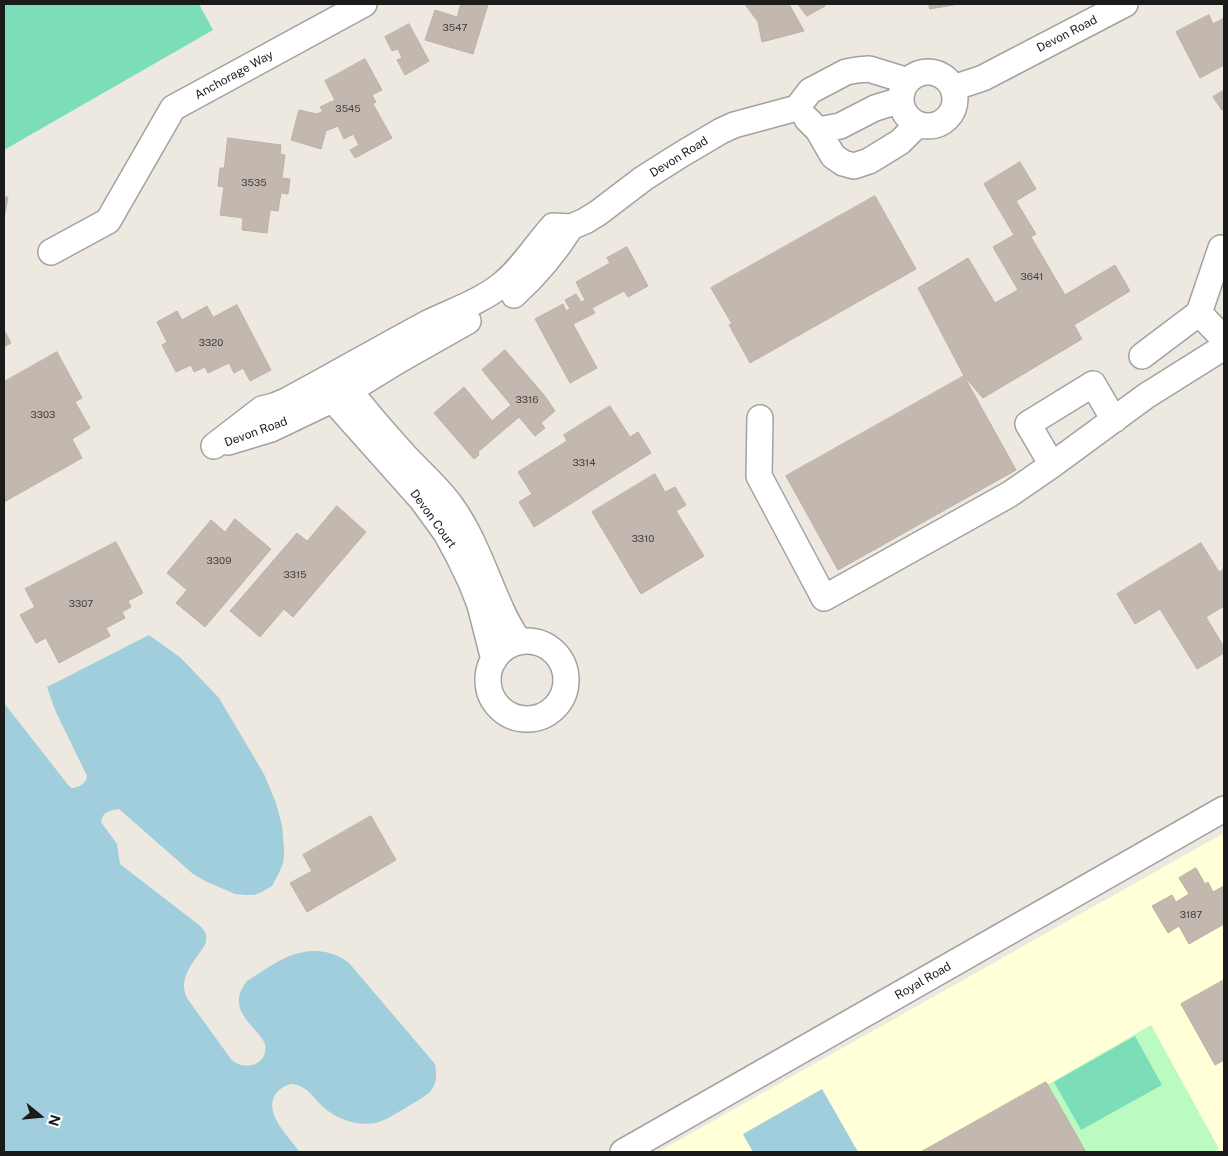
<!DOCTYPE html>
<html>
<head>
<meta charset="utf-8">
<style>
	body { margin:0 }
	#map { position:relative; width:1228px; height:1156px; overflow:hidden; background:#ede9e1; font-family:"Public Sans",sans-serif }
	canvas { display:block }
	.frame { position:absolute; inset:0; border:5px solid #1b1b1b; pointer-events:none }
	.north { position:absolute; left:15px; top:1091px; width:50px; height:50px; -webkit-text-stroke:4px #fff; paint-order:stroke; rotate:107deg; font-size:14px; font-weight:700; line-height:20px; text-align:center; color:#1b1b1b }
	.north::after { content:''; display:block; margin:auto; width:18px; height:22px; background:#1b1b1b; clip-path:polygon(50% 0,100% 100%,50% 72%,0 100%) }
</style>
</head>
<body>
<div id="map">
<canvas width="1228" height="1156"></canvas>
<div class="frame"></div>
<div class="north">N</div>
</div>
<script>
const ctx = document.querySelector('canvas').getContext('2d');
ctx.lineJoin = 'round';
function fill(path, color) { ctx.fillStyle = color; ctx.fill(path, 'evenodd'); }
function stroke(path, color, width, dash) { ctx.strokeStyle = color; ctx.lineWidth = width; ctx.lineCap = dash ? 'butt' : 'round'; ctx.setLineDash(dash || []); ctx.stroke(path); }
function label(font, color, halo, rows, align = 'center') {
  ctx.font = font + ' "Public Sans",sans-serif'; ctx.lineWidth = 4; ctx.setLineDash([]); ctx.textBaseline = 'middle'; ctx.strokeStyle = halo; ctx.fillStyle = color; for (const [text, x, y, turn = 0] of rows) {
    ctx.save(); ctx.translate(x, y); ctx.rotate((+turn || 0) * Math.PI / 180); ctx.textAlign = isNaN(turn) ? turn : align; if (halo) ctx.strokeText(text, 0, 0); ctx.fillText(text, 0, 0); ctx.restore();
  }
}
const education = new Path2D(`
	M1224,833V1152H858L822,1089L743,1135L753,1152H658Z`);
const park = new Path2D(`
	M1151,1025L1219,1149L1214,1152H1086L1047,1085Z`);
const pitch = new Path2D(`
	M4,4H199L213,30L4,150Z
	M1135,1036L1162,1085L1081,1130L1054,1082Z`);
const water = new Path2D(`
	M149,635L181,658L219,698L264,774L276,803L282,825L284,848V857L283,863L280,871L272,886L262,892L254,895H246L235,894L207,882L193,874L119,809C109,811 103,811 101,822L117,844L120,864L199,925C206,931 208,936 205,945C194,962 175,980 189,1001L231,1059C244,1072 269,1065 265,1044C263,1039 259,1035 256,1031C241,1015 231,1001 247,981C271,966 295,946 325,952C334,954 342,957 349,963L435,1064C437,1075 437,1083 430,1092C422,1099 413,1103 404,1109C398,1112 391,1117 384,1120C364,1129 339,1121 323,1107C314,1098 307,1086 293,1084C288,1084 283,1087 279,1090C259,1109 288,1136 300,1152H4V703L69,786L72,788C78,788 87,783 87,776L55,710L47,687Z
	M822,1089L858,1152H753L743,1134Z`);
const building = new Path2D(`
	M461,4H488L473,54L425,40L435,10L457,17Z
	M745,4H789L804,31L762,42L758,22Z
	M798,4H824L825,6L807,16Z
	M929,4H959L930,9Z
	M1209,15L1213,24L1224,18V65L1200,78L1176,32Z
	M409,24L429,61L405,75L397,60L402,58L398,49L392,51L385,37Z
	M365,59L382,90L372,95L376,102L373,104L392,138L355,158L350,150L359,145L353,134L344,139L338,126L326,131L321,149L291,140L299,110L317,114L323,111L320,107L335,100L325,81Z
	M1224,90V108L1222,110L1213,97Z
	M228,138L281,145L280,154L285,155L282,178L290,179L288,194L281,193L278,211L270,210L267,233L242,230L243,218L220,215L224,187L218,186L220,168H224Z
	M1020,162L1036,189L1016,201L1036,234L1031,237L1065,295L1115,265L1130,291L1074,325L1082,339L983,398L964,376L918,288L968,258L995,303L1018,290L993,247L1014,235L984,184Z
	M875,196L916,269L750,363L729,325L732,324L711,288Z
	M4,197H8L4,219Z
	M627,247L648,286L628,297L624,291L592,308L595,313L573,324L597,368L570,383L535,319L563,304L566,311L570,309L565,300L576,294L581,302L585,300L576,282L610,263L607,258Z
	M237,305L271,370L250,381L243,368L234,373L229,363L208,373L205,367L194,372L191,365L176,372L162,345L167,342L157,322L177,311L182,320L207,306L213,317Z
	M4,330L11,343L4,347Z
	M505,350L544,395L555,411L541,423L545,428L535,436L519,417L478,452L479,455L474,459L434,413L464,387L492,421L511,405L482,370Z
	M57,352L82,398L75,402L90,428L72,439L82,458L4,502V382Z
	M964,376L1016,470L838,570L786,476Z
	M610,406L630,437L638,432L651,453L534,527L519,502L532,494L518,472L567,441L564,435Z
	M655,474L665,492L675,487L686,505L676,511L704,556L641,594L592,512Z
	M337,506L366,532L293,617L284,609L260,637L230,611L297,533L307,541Z
	M235,519L271,549L205,627L176,603L187,590L167,573L211,520L225,532Z
	M116,542L143,593L128,601L131,607L122,612L125,618L106,628L110,636L59,663L46,638L36,643L20,615L35,607L25,589Z
	M1201,543L1219,572L1224,569V606L1206,617L1224,647V653L1197,669L1160,609L1135,624L1117,594Z
	M371,816L396,860L307,912L290,883L312,871L303,855Z
	M1196,868L1205,884L1208,882L1213,892L1224,886V924L1189,944L1179,926L1168,933L1152,906L1172,895L1176,902L1189,894L1179,878Z
	M1224,980V1060L1215,1065L1181,1004Z
	M1046,1082L1086,1152H921Z`);
const minor = new Path2D(`
	M901 99a27 27 0 1 1 54 0a27 27 0 1 1-54 0Z
	M953,88L983,78L1125,4
	M807,119L818,130L840,126L875,108L901,100
	M818,130L833,156L843,163L854,166L869,161L900,142L917,125
	M51,252L108,221L173,108L364,4
	M514,295C536,275 555,252 571,227
	M1199,313L1221,248
	M1142,356L1199,313L1224,339
	M349,390C367,413 386,435 406,457C421,473 439,488 452,507C474,538 485,574 501,609C506,621 513,632 519,642
	M332,399L422,500L446,533L458,555L471,582L480,605L494,660
	M760,418L759,476L824,598L1010,494L1052,465L1146,396L1224,347
	M228,442L271,429L342,395L399,360L468,321
	M214,446L262,409L274,406L286,401C333,376 379,349 426,324C450,312 478,303 500,286C521,270 535,246 553,226L571,227L585,221L598,213L644,178L682,154L721,131L734,125L797,108L810,91L846,72L857,70L869,69L908,81
	M1052,465L1028,424L1093,384L1114,420
	M488 680a39 39 0 1 1 78 0a39 39 0 1 1-78 0Z
	M623,1152L1224,809`);
const numberNames = [
	["3547",455,28],
	["3545",348,109],
	["3535",254,183],
	["3641",1032,277],
	["3320",211,343],
	["3316",527,400],
	["3303",43,415],
	["3314",584,463],
	["3310",643,539],
	["3309",219,561],
	["3315",295,575],
	["3307",81,604],
	["3187",1191,915]
];
const streetNames = [
	["Devon Road",1067,34,-27],
	["Anchorage Way",234,75,-29],
	["Devon Road",679,157,-32],
	["Devon Road",256,432,-20],
	["Devon Court",433,519,54],
	["Royal Road",923,981,-30]
];
fill(education, '#ffffd8');
fill(park, '#bbfac0');
fill(pitch, '#7cdeb9');
fill(water, '#a0cedc');
fill(building, '#c2b8b0');
stroke(building, '#bfafa3', 1);
stroke(minor, '#a2a2a2', 28);
stroke(minor, '#fff', 25);
label('10px', '#454240', null, numberNames);
label('12px', '#1b1b1b', '#fff', streetNames);
</script>
</body>
</html>
